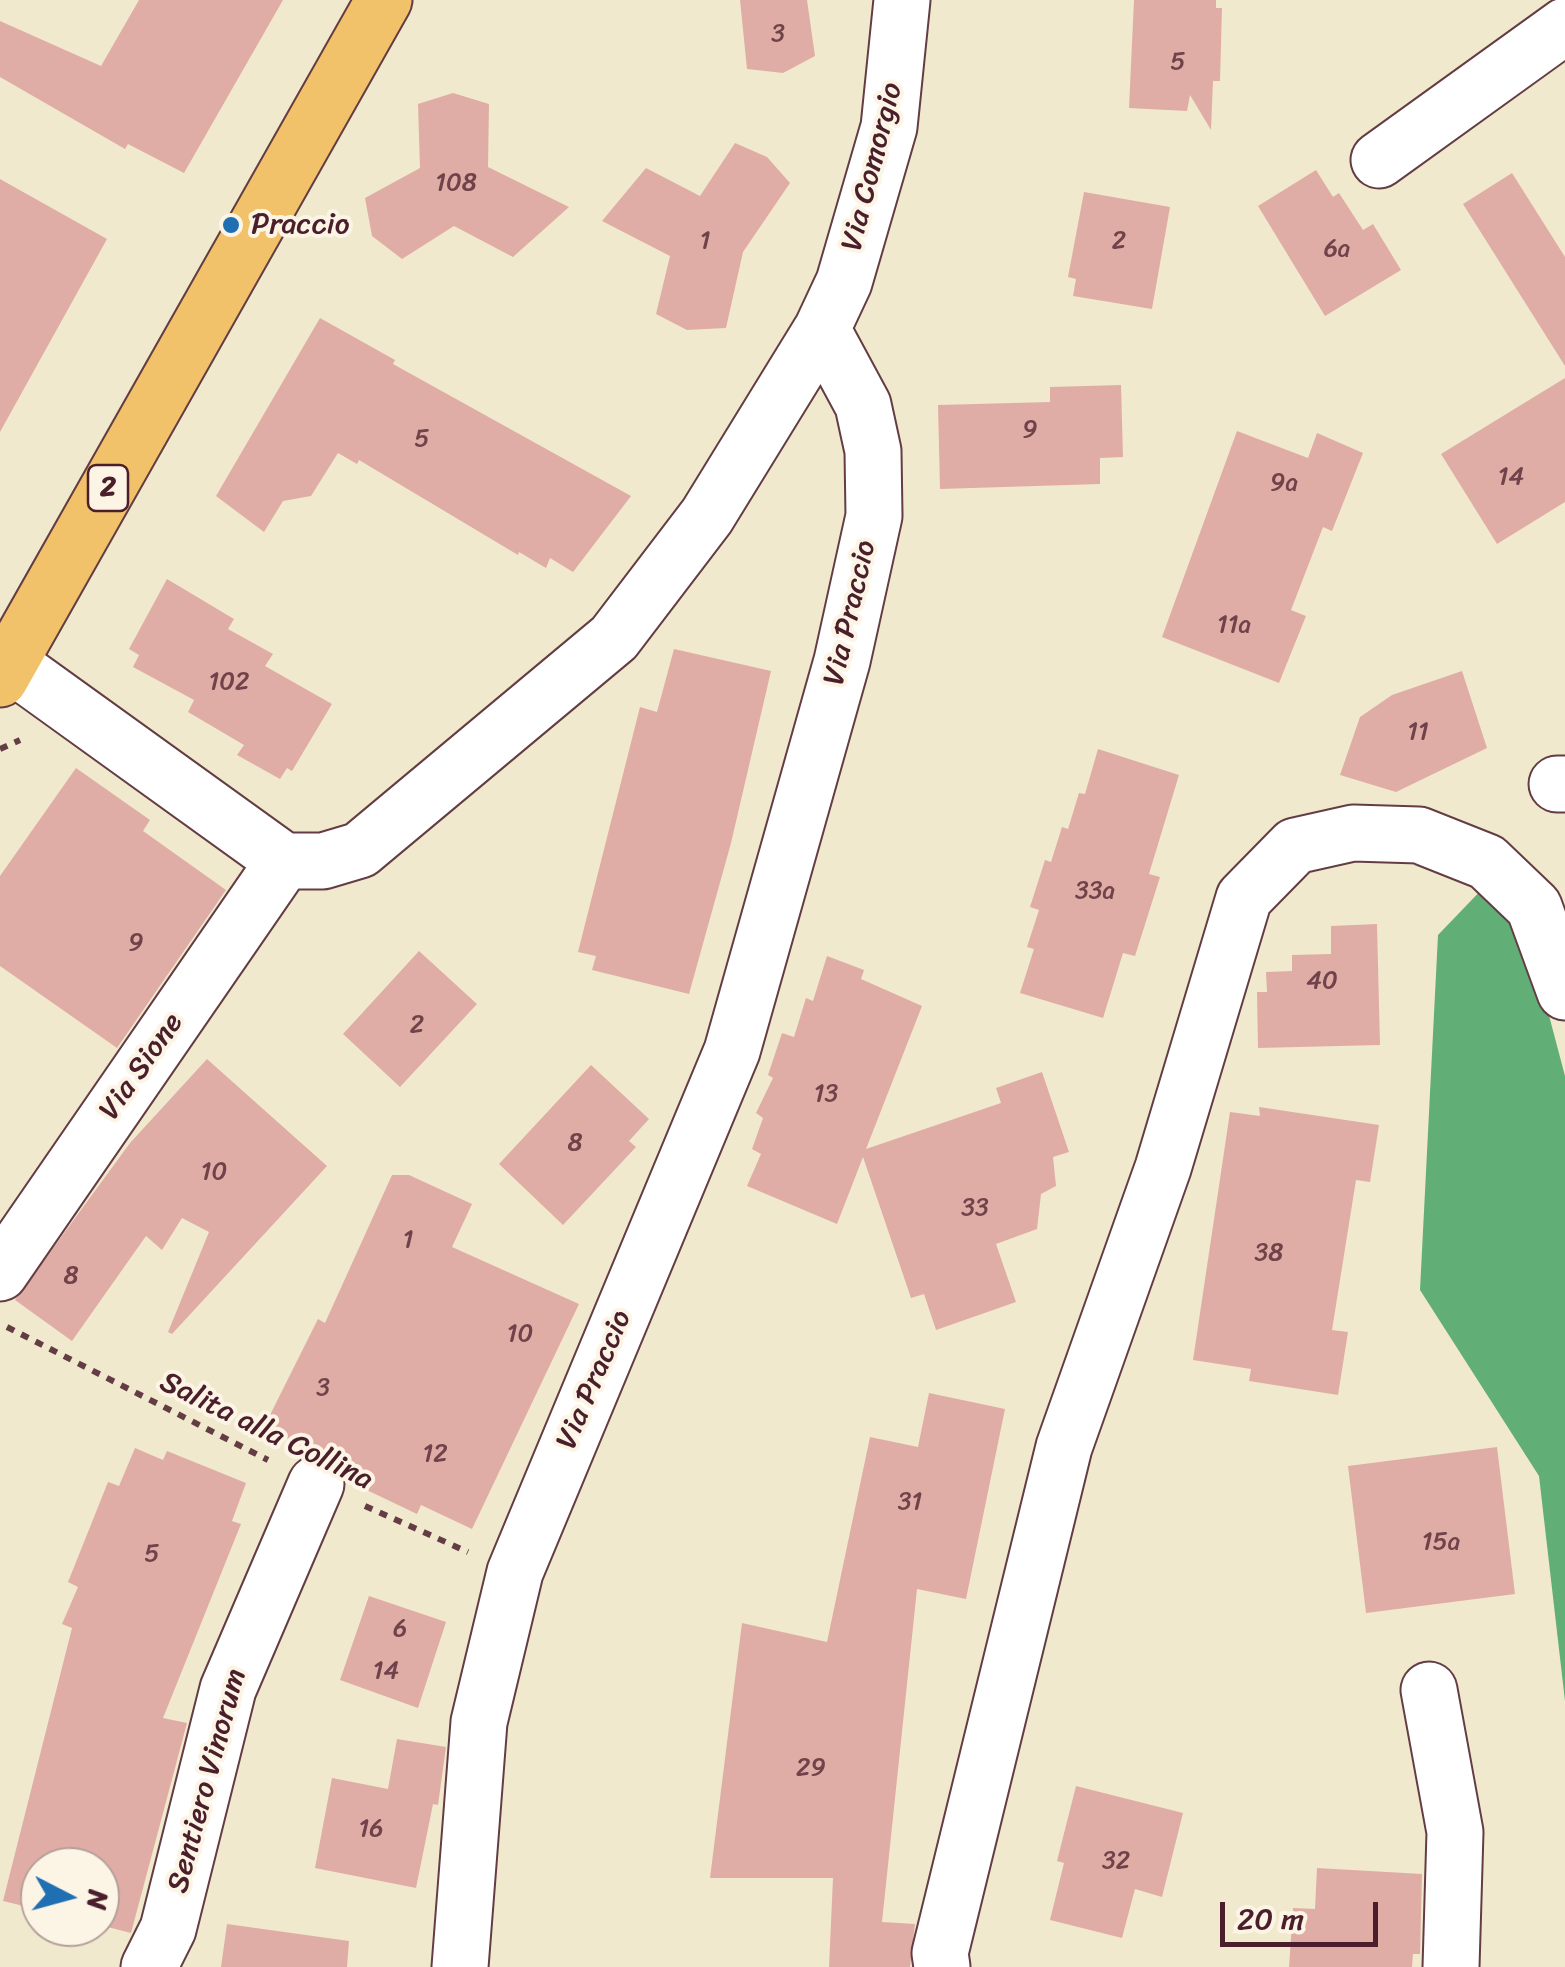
<!DOCTYPE html>
<html>
<head>
<meta charset="utf-8">
<style>
	body { margin:0 }
	#map { position:relative; width:1565px; height:1967px; overflow:hidden; background:#f0e9ce; font-family:Sriracha,sans-serif }
	canvas { display:block }
	.north { position:absolute; left:20px; top:1847px; width:100px; height:100px; box-sizing:border-box; background:#fcf5e5; border:2px solid #b59f9b; border-radius:50%; rotate:96deg; font-size:28px; font-weight:700; line-height:40px; text-align:center; color:#4a1f2b }
	.north::after { content:''; display:block; margin:auto; width:35px; height:45px; background:#1f6fb2; clip-path:polygon(50% 0,100% 100%,50% 72%,0 100%) }
	.scale { position:absolute; left:1220px; top:1902px; width:158px; height:45px; box-sizing:border-box; border:5px solid #4a1f2b; border-top:0; padding-left:12px; font-size:30px; line-height:35px; white-space:nowrap; color:#4a1f2b; -webkit-text-stroke:8px #fcf5e5; paint-order:stroke }
</style>
</head>
<body>
<div id="map">
<canvas width="1565" height="1967"></canvas>
<div class="north">N</div>
<div class="scale">20 m</div>
</div>
<script>
const ctx = document.querySelector('canvas').getContext('2d');
ctx.lineJoin = 'round';
function fill(path, color) { ctx.fillStyle = color; ctx.fill(path, 'evenodd'); }
function stroke(path, color, width, dash) { ctx.strokeStyle = color; ctx.lineWidth = width; ctx.lineCap = dash ? 'butt' : 'round'; ctx.setLineDash(dash || []); ctx.stroke(path); }
function label(font, color, halo, rows, align = 'center') {
  ctx.font = font + ' Sriracha,sans-serif'; ctx.lineWidth = 8; ctx.setLineDash([]); ctx.textBaseline = 'middle'; ctx.strokeStyle = halo; ctx.fillStyle = color; for (const [text, x, y, turn = 0] of rows) {
    ctx.save(); ctx.translate(x, y); ctx.rotate((+turn || 0) * Math.PI / 180); ctx.textAlign = isNaN(turn) ? turn : align; if (halo) ctx.strokeText(text, 0, 0); ctx.fillText(text, 0, 0); ctx.restore();
  }
}
const forest = new Path2D(`
	M1488,883L1523,917L1565,1076V1701L1539,1476L1420,1290L1438,935Z`);
const building = new Path2D(`
	M139,0H283L184,173L128,144L125,149L0,77V21L101,66Z
	M740,0H807L815,56L783,73L747,69Z
	M1134,0H1216V8H1222L1220,81H1213L1211,130L1190,95L1187,111L1129,108Z
	M453,93L489,104L488,167L569,207L513,257L454,226L402,259L372,236L365,198L420,168L418,104Z
	M735,143L767,157L790,183L743,252L726,328L687,330L656,314L670,256L602,221L646,168L700,196Z
	M1316,170L1333,197L1339,193L1363,230L1373,224L1401,270L1325,316L1258,206Z
	M1512,173L1565,257V366L1463,204Z
	M0,179L107,239L0,432Z
	M1084,192L1170,207L1152,309L1073,296L1076,279L1068,277Z
	M320,318L395,360L393,364L631,496L573,572L550,558L546,568L519,552L518,555L359,460L357,464L338,453L311,496L283,501L264,532L216,496Z
	M1565,378V502L1497,544L1441,454Z
	M1121,385L1123,457L1100,458V484L940,489L938,405L1050,402V387Z
	M1237,431L1308,458L1317,433L1363,453L1332,531L1323,527L1291,610L1306,616L1279,683L1162,637Z
	M167,579L234,619L228,629L273,654L265,666L332,704L292,771L287,768L280,779L237,755L244,745L188,712L194,700L133,667L139,655L129,649Z
	M674,649L771,671L731,843L689,994L592,970L596,956L578,952L640,707L657,712Z
	M1462,671L1487,748L1396,792L1340,775L1360,717L1392,695Z
	M1098,749L1179,775L1149,874L1160,877L1135,956L1123,953L1103,1018L1020,993L1034,949L1027,947L1039,910L1030,907L1045,860L1051,862L1062,827L1068,829L1079,793L1085,794Z
	M76,768L150,820L143,831L226,890L117,1048L0,966V876Z
	M1377,924L1380,1045L1258,1048L1257,992H1267L1266,972L1292,971V955L1331,954V926Z
	M419,951L477,1004L400,1087L343,1034Z
	M827,956L864,970L861,979L922,1006L866,1149L1001,1103L996,1088L1042,1072L1069,1152L1053,1157L1056,1186L1041,1194L1037,1229L996,1244L1016,1302L936,1330L924,1294L911,1298L863,1157L837,1224L747,1186L761,1154L752,1149L763,1118L756,1113L773,1078L768,1075L782,1033L794,1037L806,998L813,1001Z
	M207,1059L327,1166L172,1334L168,1332L209,1232L182,1218L162,1250L146,1236L72,1341L15,1300L130,1143Z
	M591,1065L649,1119L629,1141L636,1147L563,1225L499,1164Z
	M1259,1107L1379,1125L1370,1182L1356,1180L1332,1330L1348,1332L1338,1395L1249,1381L1251,1369L1193,1360L1230,1112L1260,1116Z
	M392,1175H409L472,1204L452,1247L579,1304L472,1529L421,1505L417,1514L352,1483L357,1473L264,1427L318,1319L325,1323Z
	M929,1393L1005,1409L966,1599L917,1589L882,1922L915,1924L910,1967H829L833,1878H710L742,1623L827,1642L870,1437L918,1447Z
	M1497,1447L1515,1594L1366,1613L1348,1466Z
	M135,1448L163,1460L167,1451L246,1483L232,1521L241,1524L163,1718L187,1723L131,1933L100,1925V1867H40V1910L3,1901L72,1628L62,1624L78,1587L68,1582L108,1482L119,1486Z
	M369,1596L446,1622L418,1708L340,1680Z
	M397,1739L446,1747L438,1805L433,1804L416,1888L315,1868L332,1778L388,1789Z
	M1076,1786L1183,1813L1162,1897L1135,1889L1122,1938L1050,1920L1064,1863L1057,1861Z
	M1317,1868L1422,1874L1420,1954H1413L1412,1967H1289L1293,1908L1315,1909Z
	M227,1924L349,1941L347,1967H221Z`);
const path = new Path2D(`
	M0,749L20,740
	M7,1327L268,1460
	M365,1506L468,1552`);
const minor = new Path2D(`
	M1379,160L1565,26
	M9,663L284,861H323L360,850L614,638L707,516L822,329L844,282L889,127L902,0
	M1557,784H1565
	M0,1273L284,861
	M1429,1690L1455,1832L1451,1967
	M149,1967L168,1929L228,1689L316,1484
	M460,1967L479,1722L515,1572L732,1051L842,661L874,516L873,451L863,405L822,329
	M942,1967L940,1953L1064,1447L1163,1168L1244,898L1295,846L1353,833L1419,835L1487,862L1534,907L1565,992`);
const major = new Path2D(`
	M0,679L384,0`);
const markers = [
	[231,225,10,"#1f6fb2"]
];
const numberNames = [
	["3",778,35],
	["5",1178,63],
	["108",456,184],
	["1",705,242],
	["2",1119,242],
	["6a",1337,250],
	["9",1030,431],
	["5",422,440],
	["14",1511,478],
	["9a",1284,484],
	["11a",1234,626],
	["102",229,683],
	["11",1418,733],
	["33a",1095,892],
	["9",136,944],
	["40",1322,982],
	["2",417,1026],
	["13",826,1095],
	["8",575,1144],
	["10",214,1173],
	["33",975,1209],
	["1",408,1241],
	["38",1269,1254],
	["8",71,1277],
	["10",520,1335],
	["3",323,1389],
	["12",435,1455],
	["31",910,1503],
	["15a",1441,1543],
	["5",152,1555],
	["6",400,1630],
	["14",386,1672],
	["29",811,1769],
	["16",371,1830],
	["32",1116,1862]
];
const shields = [
	[108,488,40]
];
const shieldNames = [
	["2",108,488]
];
const streetNames = [
	["Via Comorgio",873,167,-76],
	["Via Praccio",851,613,-77],
	["Via Sione",142,1067,-55],
	["Via Praccio",595,1380,-67],
	["Salita alla Collina",266,1432,26],
	["Sentiero Vinorum",208,1781,-75]
];
const poiNames = [
	["Praccio",251,225]
];
fill(forest, '#62ae77');
fill(building, '#e0ada6');
stroke(minor, '#633d43', 59);
stroke(major, '#633d43', 59);
stroke(path, '#633d43', 6, [8, 8]);
stroke(minor, '#fff', 55);
stroke(major, '#f2c26a', 55);
for (const [x, y, r, color] of markers) { const dot = new Path2D(); dot.arc(x, y, r, 0, 2 * Math.PI); ctx.fillStyle = color; ctx.fill(dot); stroke(dot, '#fcf5e5', 4); }
label('25px', '#70424a', null, numberNames);
for (const [x, y, w] of shields) { const box = new Path2D(); box.roundRect(x - w / 2, y - 23, w, 46, 8); ctx.fillStyle = '#fcf5e5'; ctx.fill(box); stroke(box, '#4a1f2b', 2.5); }
label('bold 28px', '#4a1f2b', null, shieldNames);
label('30px', '#4a1f2b', '#fcf5e5', streetNames);
label('30px', '#4a1f2b', '#fcf5e5', poiNames, 'left');
</script>
</body>
</html>
